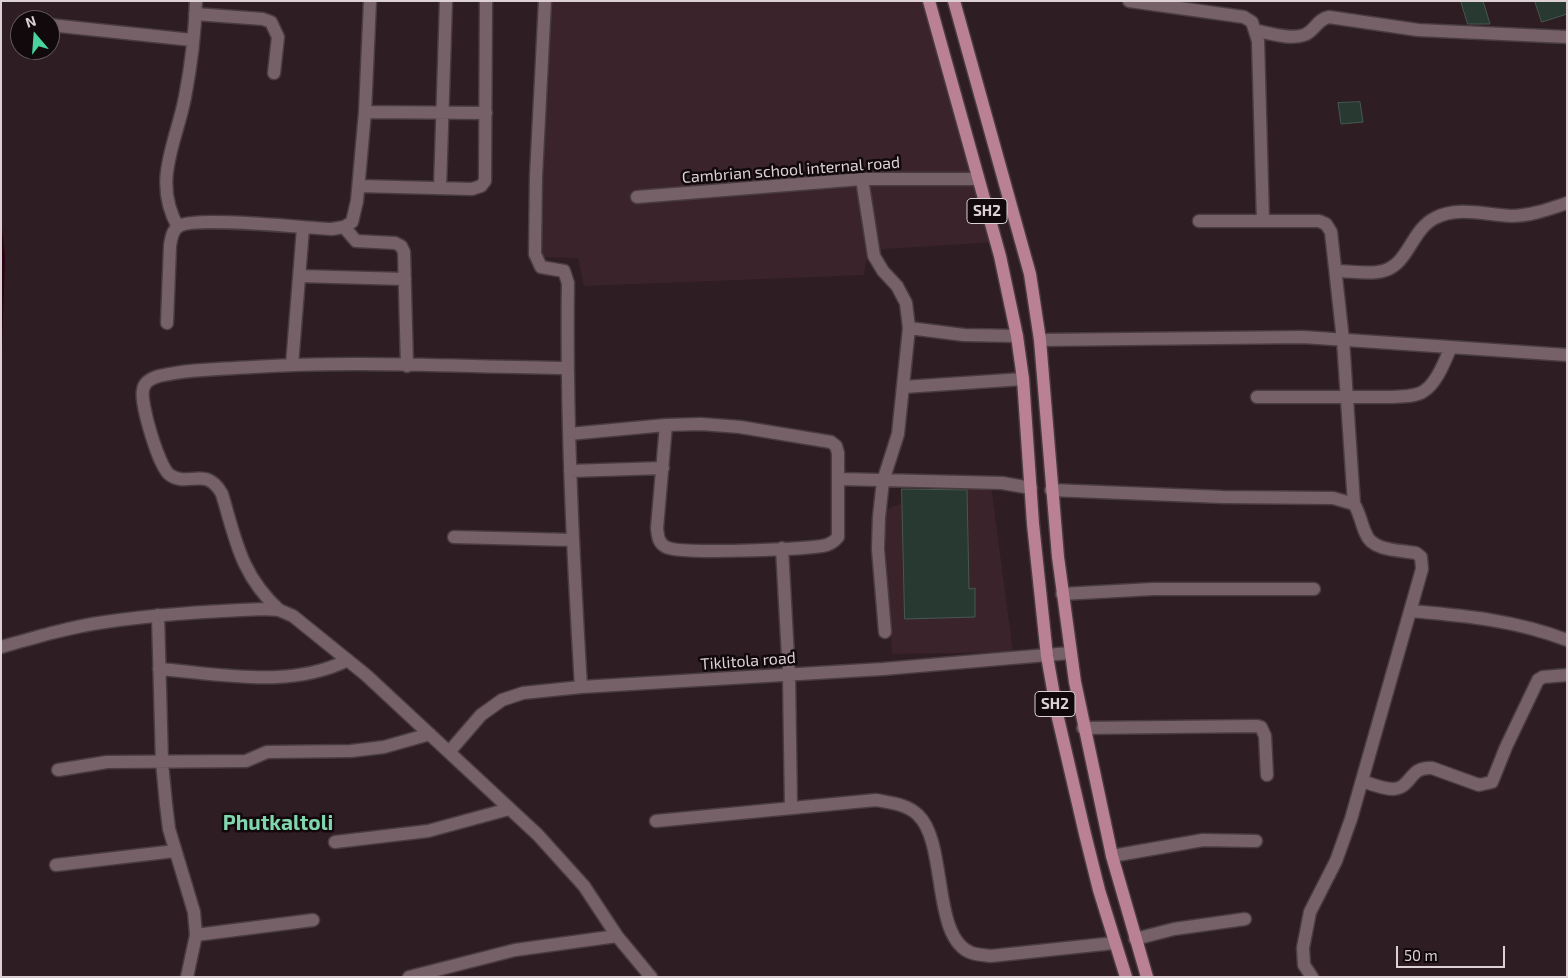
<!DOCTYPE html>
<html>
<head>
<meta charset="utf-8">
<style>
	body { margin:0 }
	#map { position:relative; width:1568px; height:978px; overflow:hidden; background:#2e1d22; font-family:"Exo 2",sans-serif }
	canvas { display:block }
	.frame { position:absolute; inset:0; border:2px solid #ddd1d5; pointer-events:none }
	.north { position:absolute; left:10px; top:10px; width:50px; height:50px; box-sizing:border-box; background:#11090c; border:1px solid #63595c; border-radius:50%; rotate:342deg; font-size:14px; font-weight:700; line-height:20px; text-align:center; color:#ddd1d5 }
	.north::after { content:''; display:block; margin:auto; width:18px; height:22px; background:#49d49d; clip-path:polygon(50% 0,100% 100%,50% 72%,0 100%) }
	.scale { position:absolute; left:1396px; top:946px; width:109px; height:22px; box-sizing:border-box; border:2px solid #ddd1d5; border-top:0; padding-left:6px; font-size:15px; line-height:18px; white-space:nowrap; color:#ddd1d5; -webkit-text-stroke:4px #11090c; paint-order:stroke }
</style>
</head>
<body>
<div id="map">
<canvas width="1568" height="978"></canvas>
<div class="frame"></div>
<div class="north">N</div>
<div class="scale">50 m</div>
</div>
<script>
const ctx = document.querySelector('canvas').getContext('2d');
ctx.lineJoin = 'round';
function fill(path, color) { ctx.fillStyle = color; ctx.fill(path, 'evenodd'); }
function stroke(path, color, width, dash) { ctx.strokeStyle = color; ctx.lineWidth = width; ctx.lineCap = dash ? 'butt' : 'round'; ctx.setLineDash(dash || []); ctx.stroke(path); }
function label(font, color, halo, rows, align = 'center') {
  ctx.font = font + ' "Exo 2",sans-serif'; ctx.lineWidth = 5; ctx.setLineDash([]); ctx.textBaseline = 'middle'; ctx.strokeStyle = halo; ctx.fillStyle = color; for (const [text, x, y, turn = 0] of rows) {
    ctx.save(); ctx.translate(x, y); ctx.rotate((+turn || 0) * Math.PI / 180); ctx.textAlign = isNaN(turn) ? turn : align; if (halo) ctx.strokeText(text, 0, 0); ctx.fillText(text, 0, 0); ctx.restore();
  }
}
const built = new Path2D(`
	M549,1H921L949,81L995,242L868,250L864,275L584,286L578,258L536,257Z
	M958,477L990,478L1013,652L892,654L884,511Z`);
const water = new Path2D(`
	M1,218L5,258L1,377Z`);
const building = new Path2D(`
	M1461,1H1483L1490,24H1468Z
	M1535,1H1567V14L1542,22Z
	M1360,102L1363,122L1341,124L1338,103Z
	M902,489L967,490L969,589L975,588V617L905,619Z`);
const minor = new Path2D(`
	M545,1L536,176L535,254L541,267L564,271L568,283C566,418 573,553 581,687
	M1129,1L1244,17L1252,22L1258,41L1263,221
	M195,14L263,19L271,22L278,37L274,73
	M50,25L192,40
	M1257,31C1270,33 1291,40 1304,35C1315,31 1317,19 1329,17L1418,30L1567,37
	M365,112L486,113
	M862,179L874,256L883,271L897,286L906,303L909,328L898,434L883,481L879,517L878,549L885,632
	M359,186L472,189L481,186L485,181L486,1
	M440,188L446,1
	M637,197L862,179H978
	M1199,221H1319L1326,224L1331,232L1343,340L1354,504
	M178,227C152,181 176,144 185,97C191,66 195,33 196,1
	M344,227L356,241L395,243L401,246L404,252L407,366
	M1337,271C1351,271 1369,275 1383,271C1409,264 1411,230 1435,218C1458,206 1487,215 1511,216C1530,216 1549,209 1567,203
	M299,276L405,279
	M167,323L170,246C171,239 172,230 179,226C197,216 305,228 332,229L344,227L352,222L357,201L365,112L370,1
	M909,328L964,335L1017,336
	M1040,340L1303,337L1567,355
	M292,365L303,228
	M904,387L1023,379
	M1257,397H1393C1402,396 1416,397 1424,391C1437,383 1445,360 1451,347
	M569,434L666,425L701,424L740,427L831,442L836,446L838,453V537C834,542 829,545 822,546C801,549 680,555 666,547C658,543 658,536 657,528L666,425
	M570,471L663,468
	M839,479L1002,483L1031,488
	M1051,490L1223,497L1333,498L1354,504C1360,513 1361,524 1366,534C1372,551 1400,550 1416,553L1421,557L1422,569L1351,819L1336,861L1310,912L1303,948L1304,965L1312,977
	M454,537L572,540
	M782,548L789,675L791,808
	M1062,594L1153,589H1314
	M279,610C241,575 236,541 222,494C206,465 189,488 170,475C159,468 140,403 143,390C144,382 152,378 159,376C189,369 222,369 253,367C357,360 462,367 567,368
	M1411,611C1466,616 1514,620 1567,640
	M158,615L162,763L166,804L169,829L194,912L196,935L187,977
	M1,647C36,637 70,627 105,622C158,614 212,611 265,609L279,610L293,616L366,675L538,835L584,886L617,936L651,977
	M159,669C222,674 290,689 348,660
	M1083,728L1257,726L1261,727L1265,736L1267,775
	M449,752L481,715L502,700L523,693L581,687L883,669L1070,653
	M58,770L107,762L246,761L267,752L351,751L384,747L430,734
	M1362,781C1371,784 1383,789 1393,789C1412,788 1409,766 1432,768L1479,785L1492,782L1506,747L1538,680L1543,677L1567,675
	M656,821L876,800C891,803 907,804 918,815C948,843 931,939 972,953C978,955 985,955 991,956L1114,943
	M335,842L428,831L509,809
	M1112,856L1203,840L1256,841
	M56,865L175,851
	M196,935L313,920
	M1135,939L1174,929L1245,919
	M409,977L515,950L617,936`);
const major = new Path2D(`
	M929,1L1000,256L1017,336L1023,379L1033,524L1047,656L1058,718L1085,834L1099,890L1126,977
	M954,1L1030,274L1040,340L1058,557L1075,682L1112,856L1147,977`);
const shields = [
	[987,211,40],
	[1055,704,40]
];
const shieldNames = [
	["SH2",987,211],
	["SH2",1055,704]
];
const streetNames = [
	["Cambrian school internal road",791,170,-4],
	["Tiklitola road",748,661,-4]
];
const districtNames = [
	["Phutkaltoli",278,823]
];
fill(built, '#3b232b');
fill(water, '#2b0214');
fill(building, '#273930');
stroke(building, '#465950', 1);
stroke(minor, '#493c40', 15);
stroke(major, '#493c40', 15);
stroke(minor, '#766168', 12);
stroke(major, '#ba8094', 12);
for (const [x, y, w] of shields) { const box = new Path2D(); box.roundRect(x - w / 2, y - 12.5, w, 25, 4); ctx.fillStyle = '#11090c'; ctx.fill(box); stroke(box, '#ddd1d5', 1); }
label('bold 15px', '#ddd1d5', null, shieldNames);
label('16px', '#ddd1d5', '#11090c', streetNames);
label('bold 21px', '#82d6ae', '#11090c', districtNames);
</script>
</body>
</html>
